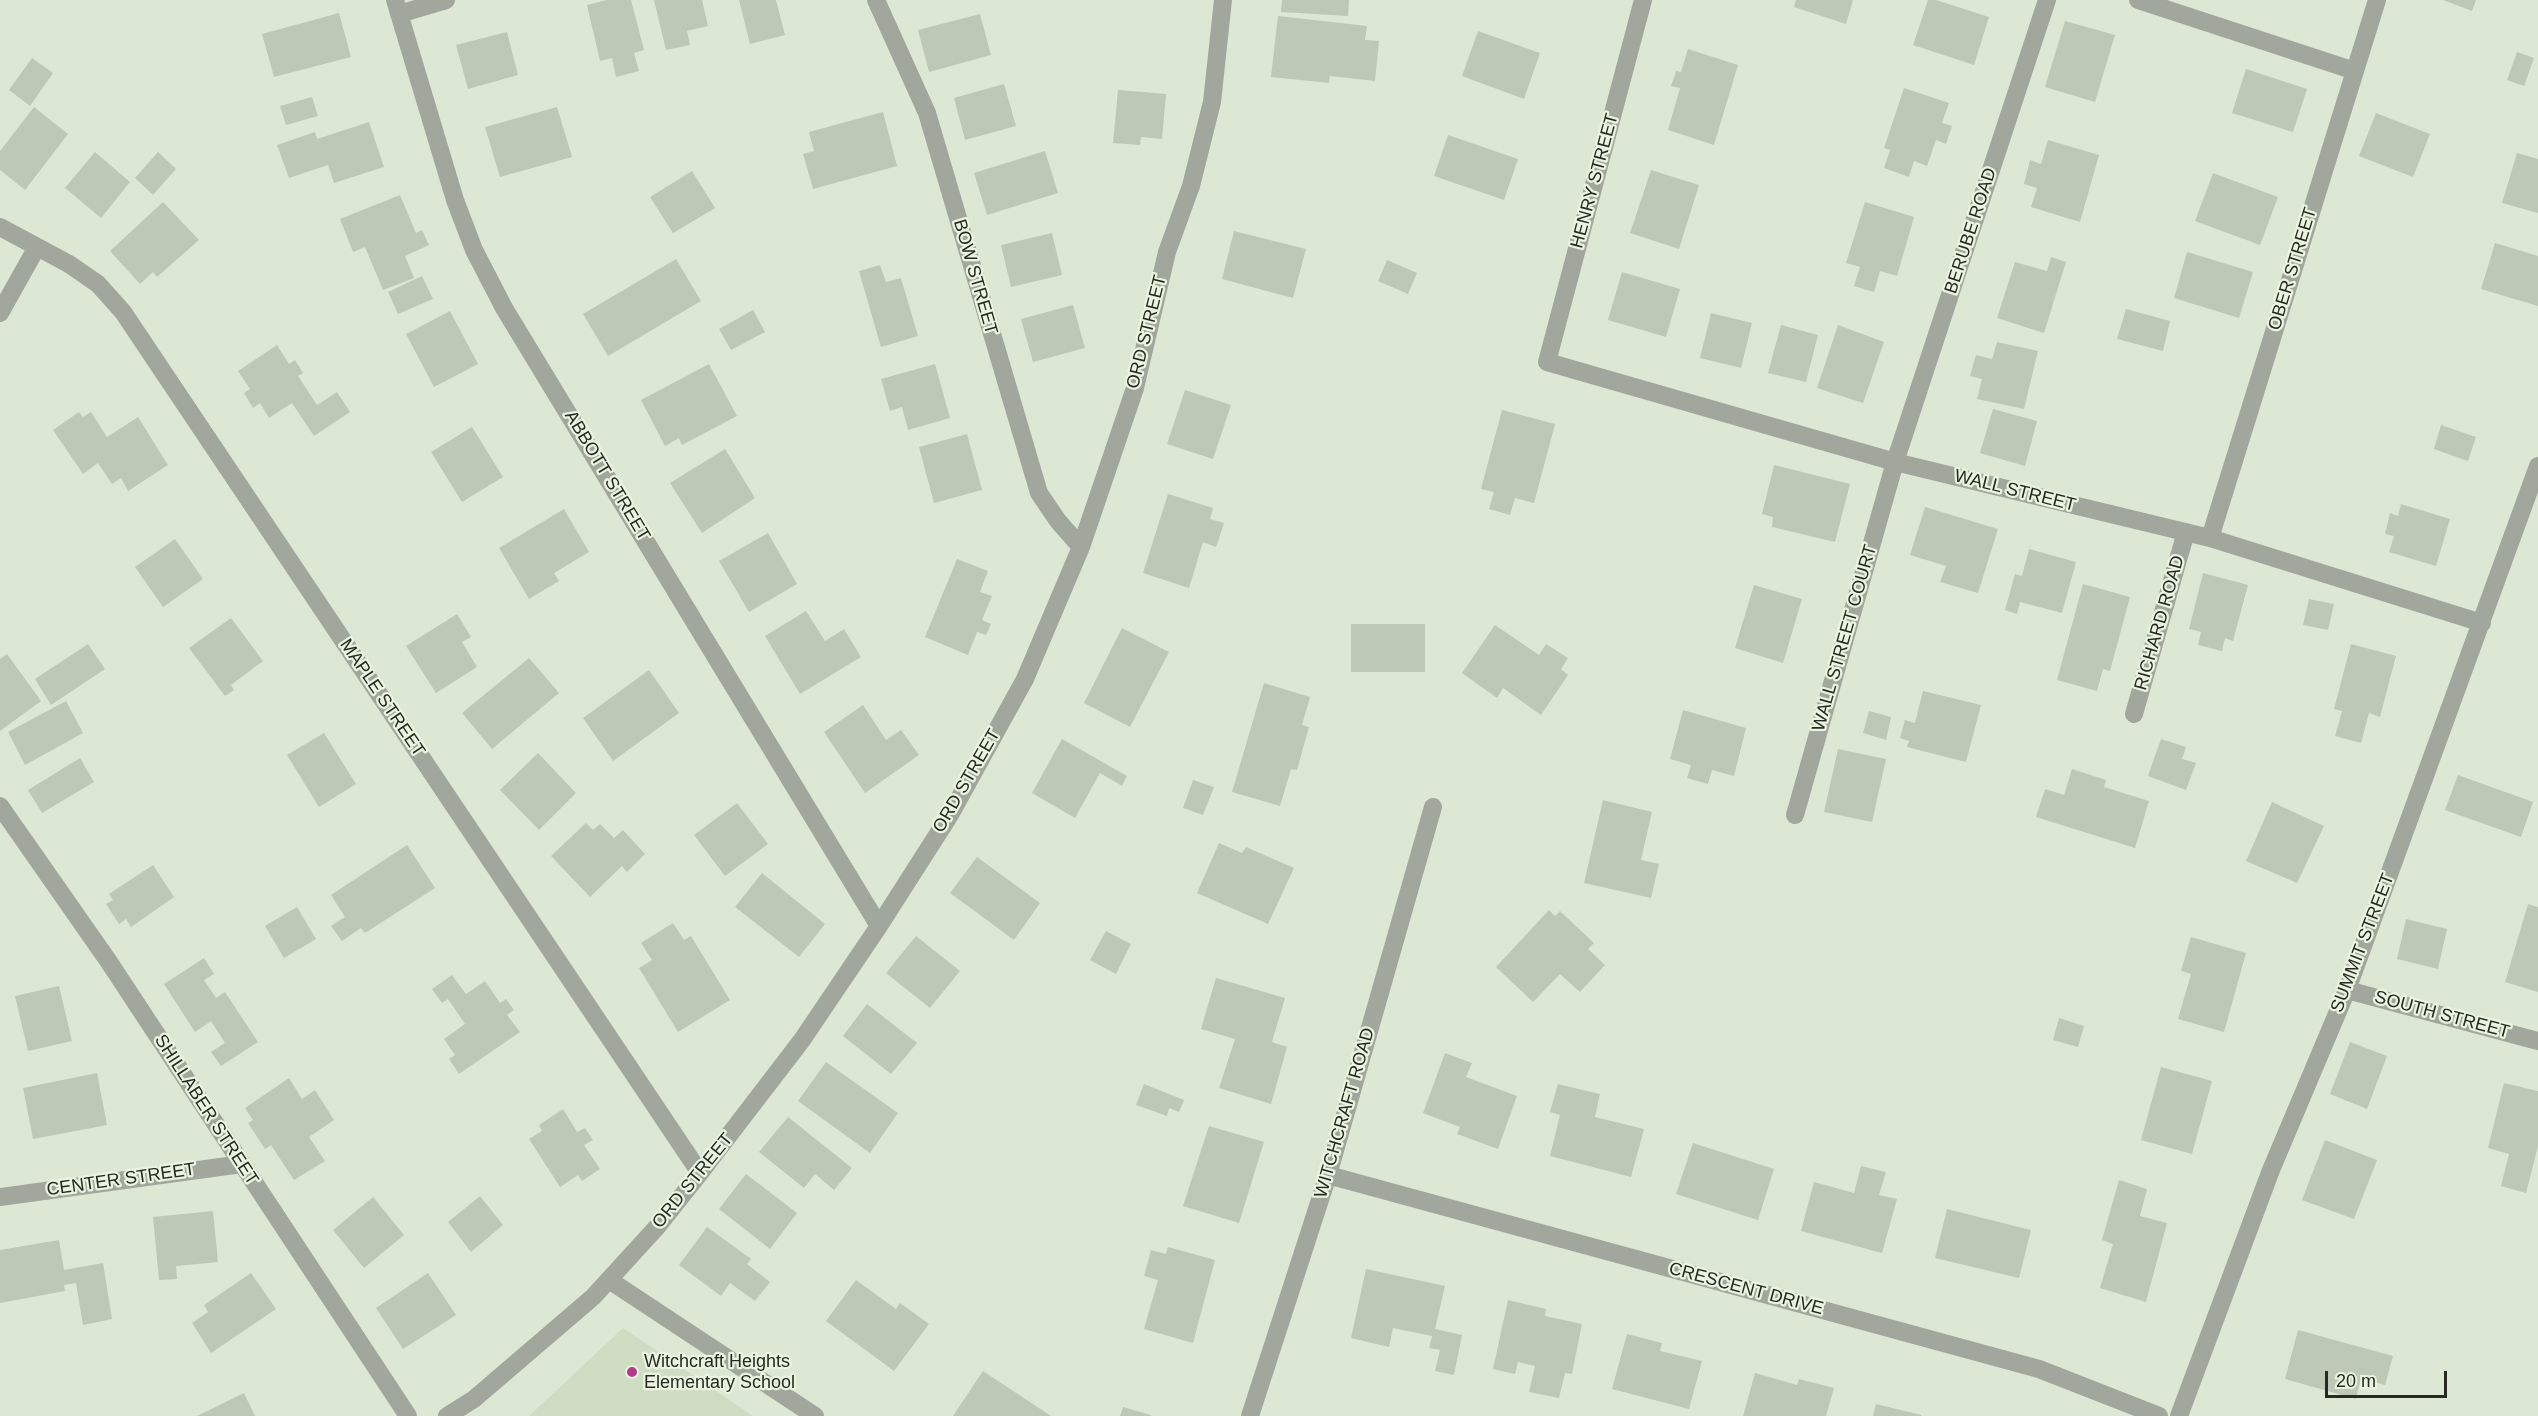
<!DOCTYPE html>
<html>
<head>
<meta charset="utf-8">
<style>
	body { margin:0 }
	#map { position:relative; width:2538px; height:1416px; overflow:hidden; background:#dde8d4; font-family:Arial,sans-serif }
	canvas { display:block }
	.scale { position:absolute; left:2325px; top:1371px; width:122px; height:27px; box-sizing:border-box; border:3px solid #262a22; border-top:0; padding-left:8px; font-size:18px; line-height:21px; white-space:nowrap; color:#262a22; -webkit-text-stroke:4px #eaf5e1; paint-order:stroke }
</style>
</head>
<body>
<div id="map">
<canvas width="2538" height="1416"></canvas>
<div class="scale">20 m</div>
</div>
<script>
const ctx = document.querySelector('canvas').getContext('2d');
ctx.lineJoin = 'round';
function fill(path, color) { ctx.fillStyle = color; ctx.fill(path, 'evenodd'); }
function stroke(path, color, width, dash) { ctx.strokeStyle = color; ctx.lineWidth = width; ctx.lineCap = dash ? 'butt' : 'round'; ctx.setLineDash(dash || []); ctx.stroke(path); }
function label(font, color, halo, rows, align = 'center') {
  ctx.font = font + ' Arial,sans-serif'; ctx.lineWidth = 4.5; ctx.setLineDash([]); ctx.textBaseline = 'middle'; ctx.strokeStyle = halo; ctx.fillStyle = color; for (const [text, x, y, turn = 0] of rows) {
    ctx.save(); ctx.translate(x, y); ctx.rotate((+turn || 0) * Math.PI / 180); ctx.textAlign = isNaN(turn) ? turn : align; if (halo) ctx.strokeText(text, 0, 0); ctx.fillText(text, 0, 0); ctx.restore();
  }
}
const built = new Path2D(`
	M623,1328L753,1416H529Z`);
const building = new Path2D(`
	M607,0H631L644,50L634,53L639,71L616,77L612,58L600,61L587,5Z
	M654,0H702L708,26L687,31L690,45L666,50Z
	M739,0H776L785,35L750,44Z
	M1282,0H1349L1348,16L1281,12Z
	M1796,0H1853L1846,24L1794,7Z
	M1928,0H1936L1989,17L1974,65L1913,45Z
	M2443,0H2476L2472,11Z
	M339,13L351,57L274,77L262,34Z
	M980,14L991,55L929,72L918,30Z
	M1278,16L1367,26L1365,40L1379,41L1375,81L1330,76L1329,83L1271,77Z
	M2065,21L2115,35L2095,102L2045,87Z
	M1478,31L1540,53L1524,99L1462,76Z
	M507,32L518,75L468,89L456,45Z
	M1688,49L1738,65L1714,145L1668,130L1680,88L1671,86L1676,71L1681,72Z
	M2517,52L2534,58L2524,86L2507,80Z
	M32,58L53,73L30,106L9,90Z
	M2246,69L2307,89L2293,132L2232,113Z
	M1004,84L1016,126L965,140L954,98Z
	M1904,88L1949,103L1942,123L1952,126L1946,144L1936,140L1927,166L1914,161L1909,177L1884,168L1890,150L1884,148Z
	M1118,90L1166,94L1162,139L1141,137L1140,145L1113,143Z
	M312,97L318,116L286,125L280,106Z
	M34,107L68,134L25,190L0,170V151Z
	M557,107L572,157L500,177L485,127Z
	M883,112L897,166L813,189L803,154L814,151L809,132Z
	M2376,113L2430,134L2413,177L2359,156Z
	M369,122L384,167L334,183L328,165L289,178L277,145L315,132L317,139Z
	M1448,135L1518,159L1504,200L1434,176Z
	M2048,140L2099,155L2080,222L2031,207L2037,188L2024,184L2030,160L2041,164Z
	M1045,151L1058,193L987,215L974,173Z
	M95,152L130,182L101,218L65,188Z
	M158,152L176,169L153,195L135,178Z
	M2517,153L2538,159V213L2502,203Z
	M1651,170L1699,185L1679,249L1630,233Z
	M692,171L715,208L673,233L650,197Z
	M2213,173L2278,197L2260,245L2195,221Z
	M400,195L416,233L422,230L429,245L405,256L414,278L383,290L365,247L353,252L340,219Z
	M163,202L199,240L157,277L153,272L140,284L110,251Z
	M1865,202L1914,217L1897,276L1880,271L1874,292L1854,286L1860,267L1846,263Z
	M1234,231L1306,249L1293,298L1222,279Z
	M1052,233L1062,275L1011,287L1001,245Z
	M2495,243L2538,256V306L2481,289Z
	M2187,252L2253,272L2239,318L2174,298Z
	M2051,257L2066,262L2044,333L1997,318L2015,262L2047,271Z
	M676,259L701,301L608,356L583,314Z
	M1387,260L1417,273L1408,294L1378,281Z
	M880,265L886,282L901,278L918,336L881,347L859,271Z
	M1622,272L1680,289L1666,337L1608,320Z
	M422,276L433,299L398,314L388,292Z
	M1073,305L1085,348L1033,362L1021,319Z
	M2126,309L2170,321L2163,351L2117,339Z
	M753,310L765,332L731,350L719,329Z
	M450,311L478,364L434,387L406,334Z
	M1711,313L1752,323L1741,368L1700,358Z
	M1781,325L1818,335L1806,382L1768,373Z
	M1838,325L1884,342L1863,403L1817,388Z
	M1997,342L2038,351L2024,409L1977,399L1982,379L1970,376L1976,355L1992,359Z
	M277,345L289,364L295,360L303,373L298,376L317,405L337,392L350,412L314,436L292,403L269,418L260,403L253,408L244,393L250,389L238,371Z
	M709,364L737,416L682,445L679,438L665,446L641,400Z
	M935,364L950,418L908,430L902,407L890,411L881,379Z
	M1185,390L1231,405L1213,459L1167,444Z
	M1993,409L2037,421L2025,466L1980,453Z
	M1502,410L1555,424L1534,503L1515,498L1510,515L1489,509L1494,492L1481,489Z
	M79,412L83,417L91,412L107,437L138,417L168,465L128,491L121,478L112,484L98,463L83,474L53,430Z
	M2441,425L2476,437L2468,461L2434,449Z
	M472,427L503,477L462,502L431,452Z
	M967,434L982,490L934,503L919,447Z
	M725,449L755,498L702,533L670,483Z
	M1774,465L1850,484L1835,542L1772,527L1773,517L1762,514Z
	M1168,494L1213,508L1210,519L1224,523L1216,547L1203,542L1189,588L1143,573Z
	M2401,504L2450,519L2436,566L2389,552L2394,536L2385,534L2390,513L2398,516Z
	M1925,507L1998,529L1978,593L1940,582L1946,566L1910,555Z
	M564,509L589,552L554,573L559,581L529,599L499,548Z
	M768,533L797,584L749,612L719,561Z
	M175,539L203,579L163,607L135,567Z
	M2029,549L2076,562L2062,613L2020,602L2017,614L2005,610L2015,574L2022,576Z
	M957,559L988,571L980,592L992,596L982,620L991,624L986,635L977,632L968,655L925,637Z
	M2203,573L2248,585L2233,641L2225,638L2222,651L2198,645L2201,632L2189,629Z
	M2083,584L2130,597L2110,671L2103,669L2097,691L2057,680Z
	M1754,585L1802,599L1783,663L1735,648Z
	M2309,599L2334,604L2328,630L2303,625Z
	M806,611L825,641L844,629L861,657L800,694L765,636Z
	M457,614L471,637L462,642L477,667L436,693L406,646Z
	M231,618L263,661L231,685L234,690L225,696L189,648Z
	M1351,624H1425V672H1351Z
	M1495,625L1539,655L1546,644L1568,658L1561,669L1568,675L1541,715L1503,688L1497,698L1462,673Z
	M1122,628L1169,652L1130,727L1084,703Z
	M88,644L105,669L51,705L35,679Z
	M2351,644L2396,656L2380,717L2369,713L2361,743L2335,736L2342,711L2334,709Z
	M7,654L41,701L0,731V659Z
	M529,658L559,693L492,749L462,713Z
	M649,670L679,713L613,761L583,718Z
	M1264,683L1310,697L1302,725L1309,727L1297,770L1291,769L1280,806L1232,792Z
	M1923,691L1981,705L1966,762L1907,747L1909,741L1900,738L1905,720L1915,723Z
	M66,701L83,733L25,765L8,732Z
	M863,705L886,740L901,730L919,755L865,793L824,732Z
	M1683,710L1746,728L1734,776L1712,770L1708,784L1687,778L1691,765L1670,759Z
	M1869,711L1891,717L1886,740L1863,733Z
	M324,733L356,784L319,807L287,755Z
	M1062,739L1127,776L1122,786L1100,773L1075,818L1032,793Z
	M2161,739L2186,747L2182,759L2196,763L2186,790L2148,776Z
	M1838,749L1886,759L1872,822L1824,812Z
	M538,753L576,793L539,830L500,790Z
	M80,758L94,782L42,813L28,790Z
	M2072,769L2106,780L2104,787L2149,801L2135,848L2036,817L2045,789L2064,795Z
	M2458,775L2533,802L2521,837L2445,810Z
	M1193,780L1214,787L1203,815L1183,808Z
	M1603,800L1652,812L1641,860L1659,864L1651,898L1584,883Z
	M2272,802L2324,826L2297,883L2246,861Z
	M737,803L768,844L725,876L694,835Z
	M586,823L593,830L600,824L614,838L623,830L645,854L627,872L622,866L590,897L551,856Z
	M1219,843L1242,853L1246,847L1294,868L1268,924L1197,893Z
	M407,845L435,888L365,933L361,928L342,941L331,926L345,917L331,895Z
	M977,857L1040,903L1014,940L950,893Z
	M153,865L174,897L131,927L126,919L119,924L106,904L113,900L109,894Z
	M762,873L825,924L799,957L735,907Z
	M2528,904L2538,907V992L2505,982Z
	M297,907L316,939L284,958L265,926Z
	M1549,910L1555,916L1560,911L1594,943L1588,949L1605,965L1580,992L1560,974L1533,1002L1496,967Z
	M2406,919L2447,929L2438,969L2397,959Z
	M673,923L684,940L691,936L730,1000L678,1032L639,968L652,960L641,943Z
	M1106,931L1131,944L1116,974L1090,960Z
	M916,936L960,971L930,1008L886,973Z
	M2191,937L2246,953L2224,1032L2178,1019L2191,974L2181,971Z
	M204,958L214,974L204,980L216,998L225,992L258,1042L221,1066L211,1052L225,1043L211,1021L195,1032L164,984Z
	M452,975L466,994L485,981L500,1003L506,999L514,1010L507,1015L520,1032L459,1074L449,1059L455,1055L444,1039L465,1024L448,999L442,1003L432,989Z
	M1216,978L1285,998L1272,1042L1287,1047L1271,1104L1219,1088L1235,1039L1201,1029Z
	M59,986L72,1041L28,1051L15,996Z
	M867,1004L917,1043L891,1074L843,1036Z
	M2059,1018L2084,1026L2078,1047L2053,1040Z
	M2350,1042L2387,1056L2367,1109L2330,1094Z
	M1445,1053L1472,1063L1466,1077L1517,1096L1498,1149L1457,1134L1460,1127L1423,1113Z
	M826,1062L898,1113L870,1153L798,1101Z
	M2161,1067L2212,1081L2192,1154L2141,1140Z
	M97,1073L107,1125L33,1139L23,1088Z
	M289,1078L302,1099L315,1090L334,1120L309,1137L325,1161L294,1180L271,1145L265,1149L248,1123L253,1120L245,1108Z
	M2504,1083L2538,1091V1146L2526,1193L2501,1186L2509,1154L2488,1148Z
	M1144,1084L1184,1100L1179,1112L1169,1108L1167,1116L1136,1105Z
	M1558,1084L1600,1094L1595,1117L1644,1129L1631,1177L1550,1156L1560,1115L1550,1112Z
	M563,1109L577,1132L585,1128L593,1140L584,1145L600,1169L582,1181L578,1175L560,1187L529,1139L542,1131L539,1125Z
	M788,1117L852,1168L834,1190L815,1174L804,1188L759,1152Z
	M1209,1126L1264,1142L1239,1223L1183,1206Z
	M2325,1140L2377,1160L2354,1219L2302,1200Z
	M1693,1143L1774,1169L1758,1220L1676,1194Z
	M1861,1166L1886,1172L1879,1195L1897,1199L1882,1253L1801,1231L1814,1182L1854,1193Z
	M746,1174L797,1213L770,1249L719,1209Z
	M2119,1180L2147,1189L2140,1216L2167,1223L2146,1302L2100,1288L2113,1244L2102,1240Z
	M480,1196L503,1225L471,1252L448,1222Z
	M373,1197L404,1235L364,1268L333,1230Z
	M1947,1209L2031,1230L2019,1278L1935,1258Z
	M213,1211L218,1262L176,1266L177,1279L159,1280L153,1217Z
	M707,1227L751,1259L747,1264L770,1282L755,1301L730,1283L721,1296L679,1265Z
	M59,1240L64,1270L103,1263L112,1319L83,1325L76,1283L64,1285L65,1291L0,1303V1250Z
	M1168,1247L1215,1260L1193,1343L1144,1329L1158,1280L1144,1276L1151,1250L1166,1254Z
	M1366,1269L1445,1286L1435,1329L1462,1335L1454,1375L1435,1371L1440,1350L1429,1348L1432,1336L1393,1328L1389,1347L1351,1338Z
	M251,1273L276,1309L211,1353L192,1323L208,1312L204,1305Z
	M428,1273L456,1315L403,1349L376,1308Z
	M856,1280L896,1309L900,1303L929,1324L894,1371L826,1321Z
	M1508,1300L1546,1309L1545,1316L1582,1324L1572,1374L1565,1373L1559,1398L1529,1392L1535,1366L1518,1362L1515,1374L1493,1369Z
	M2298,1330L2393,1356L2385,1385L2361,1378L2356,1399L2285,1379Z
	M1627,1334L1662,1343L1660,1351L1702,1361L1689,1409L1612,1389Z
	M983,1371L1051,1416H953Z
	M1755,1373L1797,1385L1799,1379L1834,1388L1826,1416H1743Z
	M244,1393L255,1416H197Z
	M1876,1404L1921,1415V1416H1873Z
	M1123,1407L1151,1415V1416H1120Z`);
const minor = new Path2D(`
	M395,0L455,200L474,250L504,308L879,926
	M876,0L927,113L1039,493L1058,521L1081,547
	M1643,0L1547,362L1895,462L2210,538L2482,623
	M2138,0L2355,71
	M399,14L446,0
	M0,227L69,264L98,284L123,312L700,1173
	M0,313L37,247
	M2210,538L2377,0
	M2134,714L2186,532
	M0,806L109,962L408,1416
	M1795,815L1895,462L2047,0
	M2347,990L2538,1041
	M1328,1175L2039,1369L2159,1416
	M0,1197L242,1164
	M609,1280L815,1416
	M447,1416L474,1399L593,1297L657,1227L700,1173L802,1040L879,926L950,815L1025,679L1081,547L1135,388L1167,252L1191,186L1212,102L1223,0
	M1250,1416L1328,1175L1433,807
	M2179,1416L2271,1170L2347,990L2538,466`);
const markers = [
	[632,1372,6,"#b23a8f"]
];
const streetNames = [
	["HENRY STREET",1595,181,-75],
	["BERUBE ROAD",1971,231,-72],
	["OBER STREET",2293,269,-73],
	["BOW STREET",975,277,74],
	["ORD STREET",1147,332,-76],
	["ABBOTT STREET",607,476,59],
	["WALL STREET",2015,491,14],
	["RICHARD ROAD",2160,623,-74],
	["WALL STREET COURT",1845,638,-74],
	["MAPLE STREET",382,698,56],
	["ORD STREET",967,781,-60],
	["SUMMIT STREET",2363,943,-69],
	["SOUTH STREET",2442,1015,15],
	["SHILLABER STREET",206,1110,57],
	["WITCHCRAFT ROAD",1345,1113,-74],
	["CENTER STREET",121,1180,-8],
	["ORD STREET",693,1181,-51],
	["CRESCENT DRIVE",1746,1289,15]
];
const poiNames = [
	["Witchcraft Heights",644,1362],
	["Elementary School",644,1383]
];
fill(built, '#cfddc3');
fill(building, '#bec9b5');
stroke(minor, '#a2a79e', 18);
for (const [x, y, r, color] of markers) { const dot = new Path2D(); dot.arc(x, y, r, 0, 2 * Math.PI); ctx.fillStyle = color; ctx.fill(dot); stroke(dot, '#eaf5e1', 2); }
label('18px', '#262a22', '#eaf5e1', streetNames);
label('18px', '#262a22', '#eaf5e1', poiNames, 'left');
</script>
</body>
</html>
